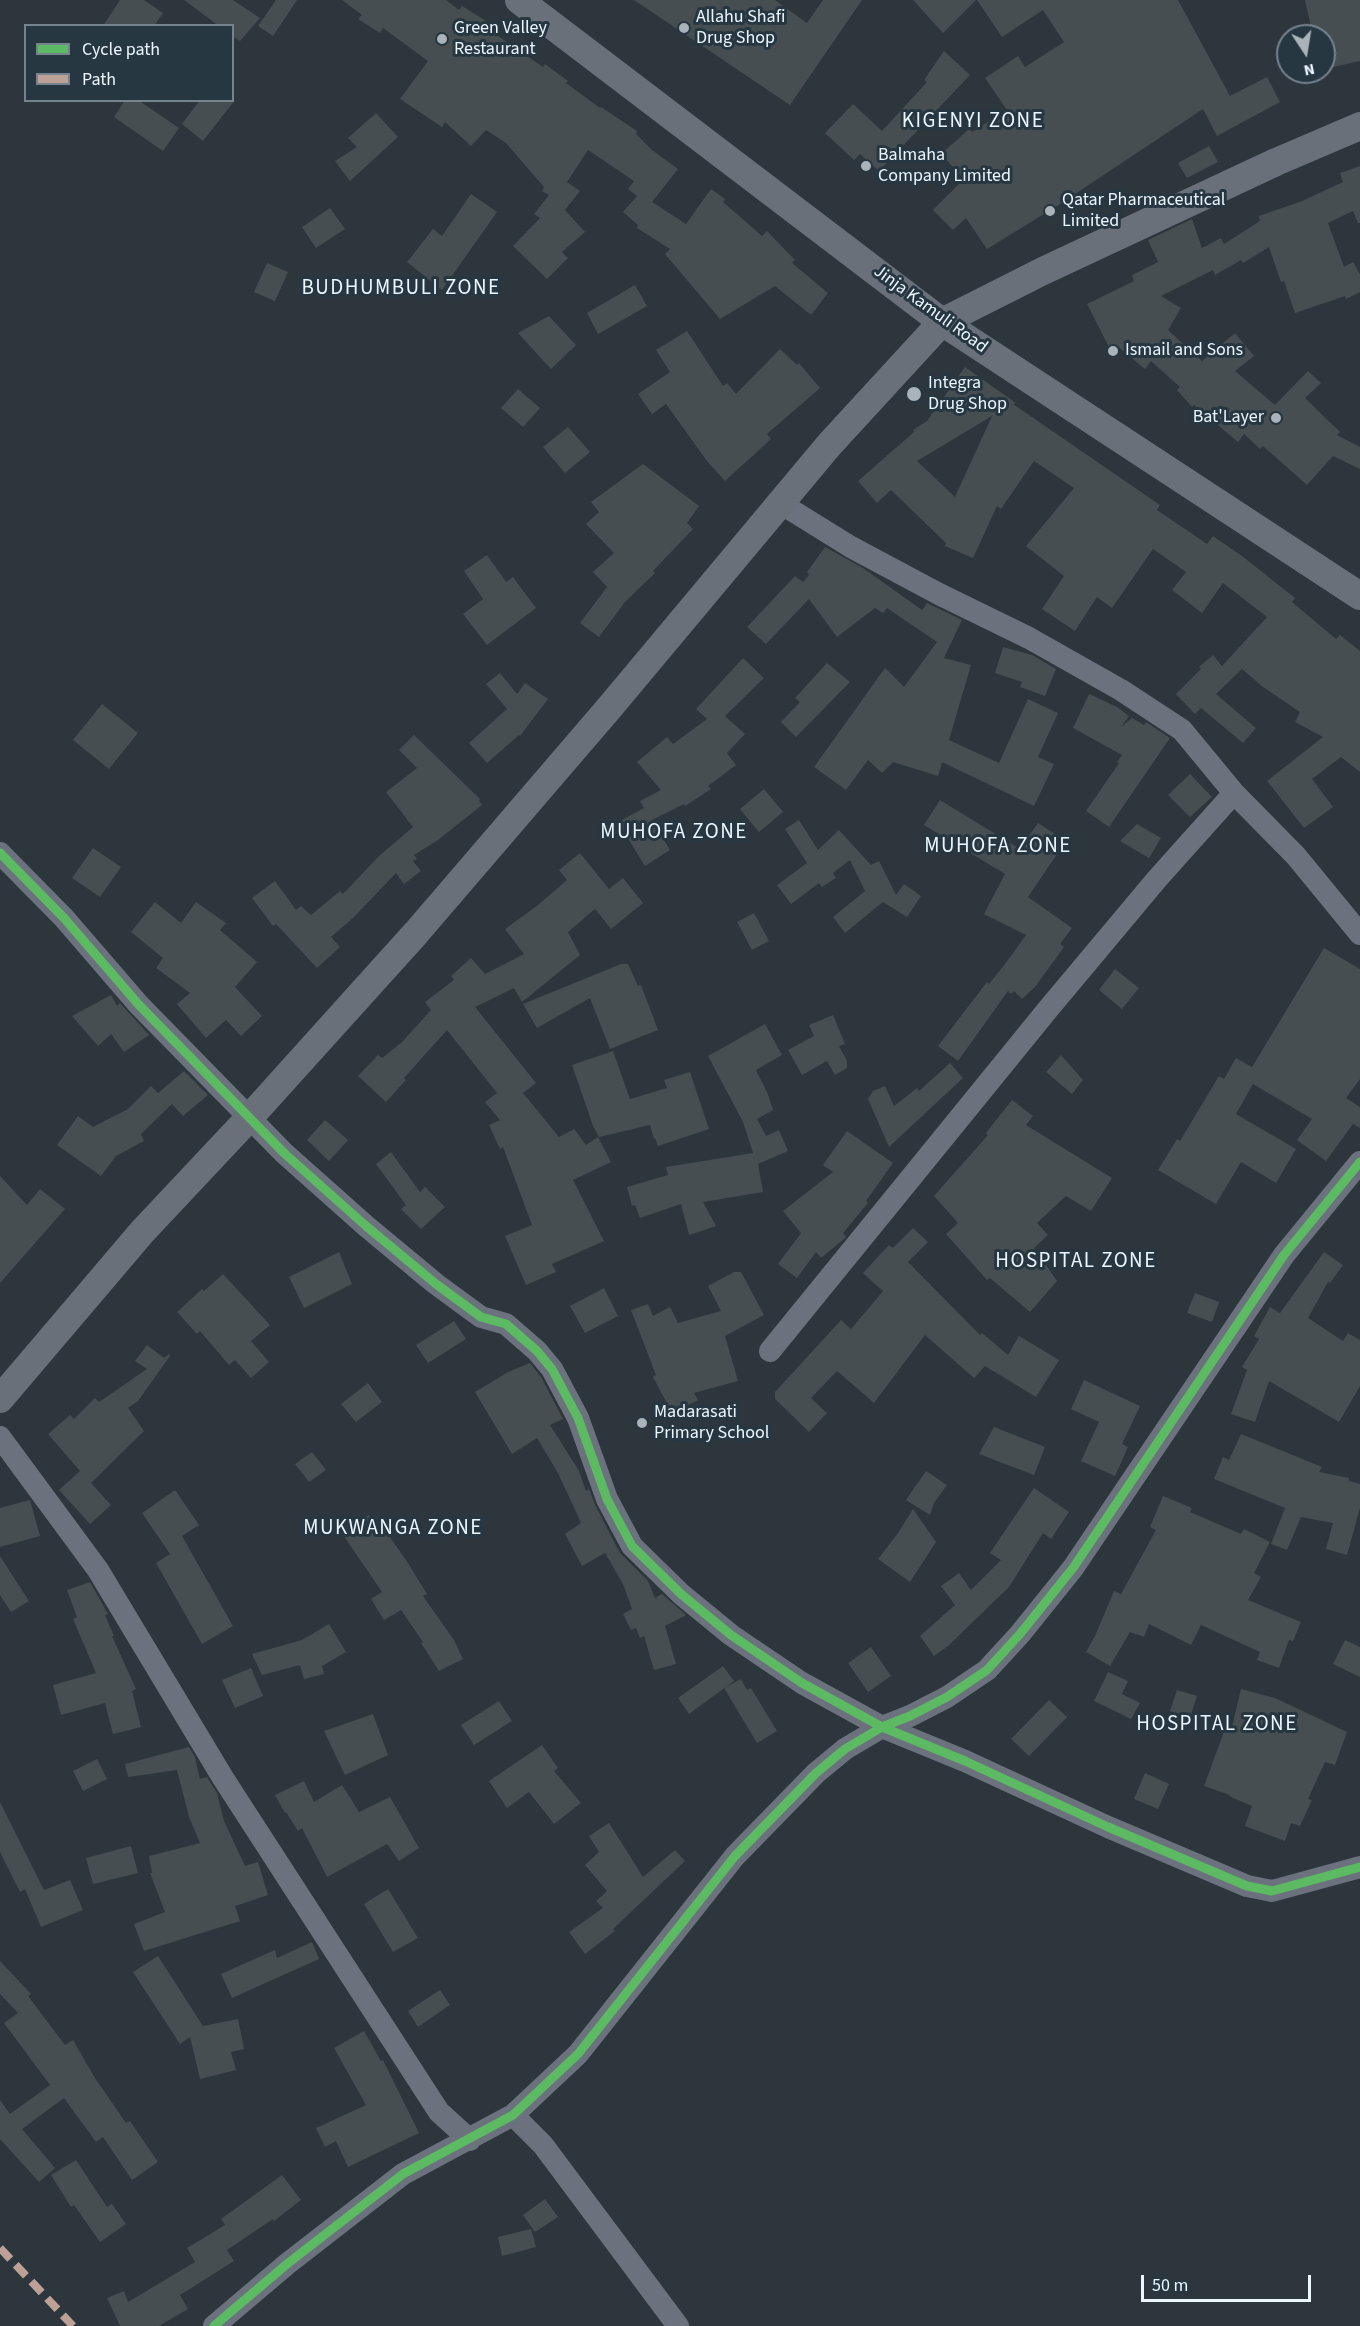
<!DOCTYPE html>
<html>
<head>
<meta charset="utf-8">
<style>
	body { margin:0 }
	#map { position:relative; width:1360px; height:2326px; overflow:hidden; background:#2d363c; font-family:"Source Sans 3",sans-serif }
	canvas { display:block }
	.legend { position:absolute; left:24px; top:24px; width:210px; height:78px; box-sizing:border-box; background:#273742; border:2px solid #76838d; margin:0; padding:8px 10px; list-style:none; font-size:18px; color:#ecf6fd }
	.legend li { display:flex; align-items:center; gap:12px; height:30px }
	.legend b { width:30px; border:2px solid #76838d }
	.north { position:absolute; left:1276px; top:24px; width:60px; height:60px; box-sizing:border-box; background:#273742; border:2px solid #76838d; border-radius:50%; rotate:168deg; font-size:16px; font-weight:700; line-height:24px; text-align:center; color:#ecf6fd }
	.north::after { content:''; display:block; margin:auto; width:21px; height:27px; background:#a9b3b9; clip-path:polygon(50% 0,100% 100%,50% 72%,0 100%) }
	.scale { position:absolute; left:1141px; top:2275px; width:170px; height:27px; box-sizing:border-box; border:3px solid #ecf6fd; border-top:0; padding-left:8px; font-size:18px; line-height:21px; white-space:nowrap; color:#ecf6fd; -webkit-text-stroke:4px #273742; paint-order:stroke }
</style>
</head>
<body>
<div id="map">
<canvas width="1360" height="2326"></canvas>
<ul class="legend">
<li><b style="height:8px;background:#5cba63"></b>Cycle path</li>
<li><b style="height:8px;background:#bda197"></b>Path</li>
</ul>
<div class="north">N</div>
<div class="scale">50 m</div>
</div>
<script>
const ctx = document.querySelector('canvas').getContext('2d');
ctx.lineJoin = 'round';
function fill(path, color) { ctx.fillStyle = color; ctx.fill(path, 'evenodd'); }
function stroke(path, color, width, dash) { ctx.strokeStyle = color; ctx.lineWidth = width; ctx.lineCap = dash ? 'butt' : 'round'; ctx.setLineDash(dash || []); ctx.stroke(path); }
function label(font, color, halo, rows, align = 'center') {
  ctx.font = font + ' "Source Sans 3",sans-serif'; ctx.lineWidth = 6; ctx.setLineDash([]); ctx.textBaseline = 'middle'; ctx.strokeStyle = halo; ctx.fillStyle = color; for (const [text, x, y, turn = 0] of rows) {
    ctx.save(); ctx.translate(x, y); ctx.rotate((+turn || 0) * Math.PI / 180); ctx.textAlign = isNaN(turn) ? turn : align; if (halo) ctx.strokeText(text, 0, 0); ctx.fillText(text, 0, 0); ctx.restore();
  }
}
const building = new Path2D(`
	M120,0H144L163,13L154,26H103Z
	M184,0H233L260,18L240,41L232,36V26H219Z
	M276,0H297L273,36L258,26Z
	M342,0H446L459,10L462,6L494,26L491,31L543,67L545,64L568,81L566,83L600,108L601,107L637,131L636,134L652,150L678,169L652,202L686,224L711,189L725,199L723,202L762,236L767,231L795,260L792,263L828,293L811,315L775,286L720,319L665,254L670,249L637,228L638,225L623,212L637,196L628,189L634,181L588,150L567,182L580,191L565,210L585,232L562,252L568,258L547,279L513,246L540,218L534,214L549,195L542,191L544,187L506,143L486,130L471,146L445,122L442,127L400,99L428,61L383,28L380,33L358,19L362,15Z
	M634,0H775L807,23L823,0H862L790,105Z
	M913,0H976L943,33Z
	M977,0H1178L1230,96L1267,77L1280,102L1217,136L1203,109L1057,206L987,249L966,218L953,230L933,210L964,179L941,154L969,129L972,132L1007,110L985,78L1018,56L1025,67L1064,42L1043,10L1002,37Z
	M1305,0H1360V61L1324,69V36H1313Z
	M944,51L970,75L879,171L860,154L854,160L825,133L853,104L882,131L927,82L924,80Z
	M125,100H138L179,128L163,151L114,117Z
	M200,100H235L203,141L182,124Z
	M376,113L398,137L350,181L335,161L357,147L348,138Z
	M1209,146L1218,162L1187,178L1178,163Z
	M1360,166V223H1358L1353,211L1328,223L1344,267L1353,262L1360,274V292L1346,299L1345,296L1295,313L1284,281L1281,282L1269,247L1243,263L1241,260L1215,275L1213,270L1161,296L1181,308L1168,330L1202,361L1235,333L1254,356L1235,371L1275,405L1308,371L1321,383L1305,398L1340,432L1337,435L1360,447V469L1333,456L1307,485L1263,446L1260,449L1244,434L1238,442L1194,405L1192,407L1177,390L1180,387L1151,361L1145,369L1117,346L1110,349L1087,304L1134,281L1132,275L1158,262L1148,240L1192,219L1202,248L1221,238L1224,244L1260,221L1259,216L1302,201L1343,182L1340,173Z
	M471,194L497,212L442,290L407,262L433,229L442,236Z
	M330,208L345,229L316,248L302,227Z
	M267,263L288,272L275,301L254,292Z
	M635,285L647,306L598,334L587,313Z
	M549,316L576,345L551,369L518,333Z
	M687,331L723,386L727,383L736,394L780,349L797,365L799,363L820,388L767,434L771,439L725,481L707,461L666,404L652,414L638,394L670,372L656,350Z
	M965,367L1016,403L1013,404L1160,505L1157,510L1207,544L1213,536L1242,556L1295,598L1292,602L1336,639L1340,635L1360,651V772L1341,757L1312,779L1333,807L1304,828L1267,781L1323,737L1295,722L1300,712L1263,687L1242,669L1216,694L1256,728L1243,743L1201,708L1195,714L1176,694L1201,669L1199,667L1213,655L1222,666L1267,617L1223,583L1202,613L1172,590L1186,572L1153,549L1112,608L1097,597L1075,631L1042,609L1064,576L1026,546L1074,488L1034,461L1001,509L997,506L973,558L945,546L946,543L891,490L877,503L858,481L914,432L913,430L927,421ZM992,416L955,497L917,461Z
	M518,389L540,408L523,427L501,408Z
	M568,427L590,452L565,473L543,447Z
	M643,464L699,506L687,523L693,529L653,571L655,573L625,602L599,637L580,623L607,587L593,572L614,553L586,524L599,512L591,502Z
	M825,547L863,568L922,610L927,603L962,620L944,658L971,665L949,740L999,763L1028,699L1058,713L1038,757L1054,764L1034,806L942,762L938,776L893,762L882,773L868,760L846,790L814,767L885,668L904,687L937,642L887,608L883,613L875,608L837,637L809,599L766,644L747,627L795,576L803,582L809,575L807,572Z
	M487,555L506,582L513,577L536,608L487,645L463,614L483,599L464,571Z
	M1003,647L1032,655L1056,669L1045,696L1020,687L1022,682L995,673Z
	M743,658L764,678L725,716L745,734L727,753L736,765L708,786L711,789L685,806L684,804L652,820L670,850L645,866L618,822L644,808L640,801L661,790L637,762L667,737L673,744L707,719L696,709Z
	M827,663L850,682L796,737L781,722L800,702L795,698Z
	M500,673L517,694L525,683L548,699L520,736L519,735L487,763L469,743L507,709L486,684Z
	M1089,694L1117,707L1129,716L1121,727L1132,718L1144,725L1146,722L1170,738L1109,827L1086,811L1119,763L1117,762L1122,755L1073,728Z
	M102,704L138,733L109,769L73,740Z
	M414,735L480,799L479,801L482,805L438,840L414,855L417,859L413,861L421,871L404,884L396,873L353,918L331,937L340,947L317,968L276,924L273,926L252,898L275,881L296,910L301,906L311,915L340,891L343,894L379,856L413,827L386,792L417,768L399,750Z
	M1190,774L1212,797L1190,817L1168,795Z
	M764,789L783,812L759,832L740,809Z
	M940,800L1020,849L1038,823L1066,841L1028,897L1072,928L1060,944L1064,947L1035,987L1022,999L1014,991L1011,994L1008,991L958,1061L938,1046L987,982L989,984L1005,964L1026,935L984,914L1005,874L924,825Z
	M799,820L818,850L839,830L871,865L879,861L896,895L904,884L921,896L907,917L883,902L845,933L833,917L865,891L850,860L833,873L836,878L822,887L819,883L791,904L777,885L807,863L785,829Z
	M1137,824L1161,838L1149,858L1120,841Z
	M93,848L121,867L100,897L72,878Z
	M580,853L609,889L623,878L643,903L611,929L595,909L568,932L580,955L522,1002L514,988L475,1007L536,1083L523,1093L559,1137L574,1129L586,1145L598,1137L611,1162L573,1180L604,1241L552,1264L556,1272L526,1285L505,1236L532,1225L503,1147L500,1149L489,1125L500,1120L485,1102L497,1093L447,1030L404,1078L406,1080L386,1102L358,1076L378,1055L382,1058L402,1042L431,1010L425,1002L454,980L451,976L471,958L485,974L524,954L505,929L538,905L567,880L559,870Z
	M155,902L181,923L196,902L226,923L220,930L257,962L235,987L262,1016L241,1036L226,1020L206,1038L177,1004L190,993L156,968L163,958L131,932Z
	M754,913L769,941L752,950L737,922Z
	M1324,948L1360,969V1079L1346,1098L1360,1107V1128L1353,1124L1326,1161L1297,1140L1312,1119L1253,1084L1236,1114L1296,1149L1276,1183L1241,1162L1216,1204L1158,1170L1177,1139L1180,1141L1219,1076L1224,1079L1236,1058L1252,1067Z
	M621,964H628L638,986L641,985L658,1030L610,1049L590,998L537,1028L523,1004Z
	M1115,969L1139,988L1122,1009L1099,990Z
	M111,995L117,1006L120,1003L149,1035L124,1052L111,1034L98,1046L72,1016Z
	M833,1015L845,1044L839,1046L847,1061V1068L835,1075L827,1061L802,1075L788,1050L814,1036L809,1025Z
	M765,1024L782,1055L756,1070L767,1092L773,1110L757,1119L766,1136L779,1130L788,1151L758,1164L763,1192L703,1202L716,1226L689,1235L681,1204L640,1218L635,1205L632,1206L627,1187L668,1175L666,1167L753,1153L743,1122L708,1056Z
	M613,1051L630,1099L667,1088L664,1080L690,1072L709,1129L658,1146L655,1138L654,1139L650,1125L599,1137L593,1126L572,1065Z
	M1061,1055L1083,1080L1072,1094L1046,1072Z
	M950,1063L963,1078L889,1147L868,1099L873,1091L885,1086L894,1106L917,1088L919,1091Z
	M184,1071L208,1095L183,1116L172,1104L141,1134L144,1141L116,1156L101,1176L57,1145L78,1116L93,1127L128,1109L151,1086L158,1093Z
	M1012,1100L1033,1116L1026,1125L1112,1178L1091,1211L1066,1196L1037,1223L1048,1235L1034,1248L1057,1281L1030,1312L990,1278L987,1280L946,1234L958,1223L934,1196L988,1135L986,1133Z
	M325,1120L348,1140L329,1161L307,1140Z
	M847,1131L893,1163L866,1201L868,1203L843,1233L846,1237L844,1239L821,1258L816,1252L797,1278L778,1264L801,1233L783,1211L833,1172L823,1165Z
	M391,1152L420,1192L425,1187L445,1207L421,1229L401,1209L406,1205L376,1164Z
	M0,1176L27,1205L40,1189L65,1209L0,1283Z
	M913,1228L928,1242L908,1262L980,1335L982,1333L1008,1355L1019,1336L1059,1360L1036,1397L985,1366L974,1378L925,1335L874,1403L837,1371L811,1398L827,1413L809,1432L775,1399V1392L841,1320L851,1329L883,1291L863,1273L889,1245L893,1248Z
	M339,1252L352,1284L304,1308L289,1277Z
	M1324,1252L1343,1265L1330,1283L1328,1282L1308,1318L1343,1341L1348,1333L1360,1340V1386L1339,1422L1269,1381L1255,1422L1231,1414L1247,1370L1242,1367L1259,1339L1254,1336L1270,1307L1280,1313Z
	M734,1272H741L764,1315L725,1336L738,1381L694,1393L698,1400L672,1413L653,1377L656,1375L631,1310L648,1304L653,1316L670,1307L678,1323L721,1311L708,1286Z
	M223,1274L270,1325L251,1341L269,1362L251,1378L235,1360L229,1365L200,1331L197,1334L177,1312L202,1289L204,1291Z
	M604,1288L618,1316L585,1333L570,1306Z
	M1195,1293L1219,1302L1212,1322L1187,1313Z
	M454,1321L466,1339L428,1363L416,1345Z
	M147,1345L164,1358L169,1354L170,1356L138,1401L128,1408L144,1431L91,1483L111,1505L90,1524L59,1490L80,1471L48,1434L70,1415L74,1419L95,1398L99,1402L147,1369L135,1361Z
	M530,1363L541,1377L563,1419L550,1425L579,1471L586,1491L589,1489L595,1505L620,1553L648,1581L655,1598L662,1594L686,1615L665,1626L676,1664L654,1670L644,1636L640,1638L636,1628L631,1630L623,1614L632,1609L623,1584L605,1553L582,1566L565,1534L581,1523L558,1473L537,1438L512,1454L475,1392L508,1372Z
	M1084,1380L1140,1406L1122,1444L1128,1447L1115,1476L1081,1461L1099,1422L1071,1409Z
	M368,1383L382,1402L356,1422L341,1404Z
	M994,1427L1045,1447L1034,1475L979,1454Z
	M1241,1434L1322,1467L1319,1472L1349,1478V1481L1360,1484V1508L1347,1555L1326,1549L1333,1523L1301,1517L1287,1550L1271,1544L1285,1508L1214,1479L1223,1457L1229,1460Z
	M312,1452L326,1470L309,1482L295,1464Z
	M926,1471L947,1485L934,1503L930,1515L906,1500Z
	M1034,1488L1069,1512L1051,1539L1043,1533L1009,1587L948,1646L934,1656L920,1636L955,1605L941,1586L959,1573L971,1590L1001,1560L990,1553Z
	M175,1490L199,1525L182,1536L233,1626L202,1644L156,1563L170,1554L142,1513Z
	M1163,1496L1192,1508L1190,1512L1241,1534L1244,1529L1270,1542L1254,1573L1261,1577L1248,1600L1301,1622L1293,1641L1289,1640L1279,1668L1257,1660L1260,1652L1201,1625L1191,1645L1149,1624L1144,1637L1130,1632L1110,1666L1086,1652L1095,1636L1114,1591L1121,1594L1156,1530L1150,1527Z
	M30,1500L40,1536L0,1547V1508Z
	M913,1509L936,1542L910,1582L878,1559L898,1533Z
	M369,1515L382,1536L387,1533L406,1560L427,1594L423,1596L454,1640L463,1659L439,1671L421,1643L423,1642L401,1610L384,1620L371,1599L382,1592L341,1532Z
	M0,1556L29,1601L11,1612L0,1595Z
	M90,1582L108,1614L105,1615L114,1636H112L136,1689L132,1691L141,1727L113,1734L105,1703L61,1715L53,1685L96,1673L73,1619L77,1617L67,1590Z
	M329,1624L346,1652L322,1666L324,1674L304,1679L300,1665L262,1675L252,1654L302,1640Z
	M1345,1640L1360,1647V1677L1333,1664Z
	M871,1647L891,1676L868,1692L848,1663Z
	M723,1666L734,1681L689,1714L678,1698Z
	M251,1668L263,1696L235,1708L222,1680Z
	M1108,1672L1128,1681L1122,1694L1140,1703L1131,1719L1094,1701Z
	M741,1679L747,1690L751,1688L777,1731L757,1743L724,1688Z
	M1241,1689L1275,1698L1347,1732L1335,1765L1325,1762L1308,1799L1312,1800L1300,1826L1291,1823L1285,1841L1245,1826L1252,1806L1229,1796L1230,1795L1204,1786L1225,1729L1231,1731Z
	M1177,1690L1197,1696L1190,1718L1170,1711Z
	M1049,1700L1067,1717L1029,1756L1011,1739Z
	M499,1701L512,1721L474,1745L461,1725Z
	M373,1714L388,1755L345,1775L324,1731Z
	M542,1745L558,1768L554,1771L581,1803L554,1824L529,1792L507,1808L489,1781Z
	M189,1747L195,1757L200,1779L207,1777L217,1793L224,1821L245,1866L258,1862L268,1895L235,1906L240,1921L144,1951L134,1924L165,1912L150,1873H152L149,1856L200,1843L189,1817L177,1770L128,1777L125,1764Z
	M97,1759L107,1779L83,1791L73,1771Z
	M1145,1773L1169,1784L1158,1809L1134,1799Z
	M304,1781L314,1802L342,1785L359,1812L390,1797L419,1848L399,1861L387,1844L327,1877L302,1828L298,1831L286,1812L285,1813L275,1795Z
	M0,1802L44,1890L70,1880L83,1910L41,1927L25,1889L20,1892L0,1852Z
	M609,1823L643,1877L675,1850L685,1861L613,1929L615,1931L585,1954L569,1932L603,1908L596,1901L607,1891L585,1865L599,1852L589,1836Z
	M131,1846L138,1873L93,1884L86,1858Z
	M388,1889L418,1938L393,1952L364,1904Z
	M312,1942L319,1959L232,1998L221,1974L275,1950L277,1958Z
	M158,1956L203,2026L238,2019L244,2049L231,2052L236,2070L200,2079L190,2037L180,2044L133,1972Z
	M0,1961L31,1994L28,1996L65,2045L73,2040L95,2078L126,2123L130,2121L158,2162L132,2180L103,2137L96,2142L64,2098L22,2129L55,2168L39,2182L0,2139V2100L10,2114L50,2085L4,2023L18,2013L0,1994Z
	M440,1990L450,2005L418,2027L408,2011Z
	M364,2031L381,2061L383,2060L419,2133L348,2167L336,2141L325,2147L316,2128L366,2105L334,2048Z
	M76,2160L107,2207L112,2204L126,2224L100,2242L74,2205L71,2207L51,2175Z
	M282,2175L301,2200L274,2221L273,2219L227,2250L234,2261L180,2295L188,2309L159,2326H120L107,2298L124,2291L128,2302L195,2262L187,2248L225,2225L221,2219Z
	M545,2199L558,2217L535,2232L523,2215Z
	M531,2229L536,2247L502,2256L498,2237Z`);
const minor = new Path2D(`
	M780,503L851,547L939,594L1029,638L1121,690L1182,730L1234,793L1296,856L1360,934
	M0,853L64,918L139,1005L284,1153L366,1226L436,1284L481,1317L506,1324L537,1351L552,1369L578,1418L607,1499L632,1546L681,1594L731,1635L802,1683L882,1727L965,1761L1108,1827L1247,1886L1272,1891L1360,1867
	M770,1351L1049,1008L1157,879L1234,793
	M0,1437L98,1570L223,1778L439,2112L470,2140
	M513,2115L543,2145L678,2326
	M214,2326L287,2264L403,2174L513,2115L578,2054L735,1856L816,1773L845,1749L882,1727L910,1716L947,1697L987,1670L1020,1634L1073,1568L1284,1255L1360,1162`);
const major = new Path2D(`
	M519,0L942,322L1360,596
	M0,1399L142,1232L250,1117L416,933L610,707L829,445L942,322L1043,271L1276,162L1360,126`);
const quiet = new Path2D(`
	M0,2248L73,2326`);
const cycleway = new Path2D(`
	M0,853L64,918L139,1005L284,1153L366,1226L436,1284L481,1317L506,1324L537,1351L552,1369L578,1418L607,1499L632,1546L681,1594L731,1635L802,1683L882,1727L965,1761L1108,1827L1247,1886L1272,1891L1360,1867
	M214,2326L287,2264L403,2174L513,2115L578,2054L735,1856L816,1773L845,1749L882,1727L910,1716L947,1697L987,1670L1020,1634L1073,1568L1284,1255L1360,1162`);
const markers = [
	[684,28,6,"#a9b3b9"],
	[442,39,6,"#a9b3b9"],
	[866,166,6,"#a9b3b9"],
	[1050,211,6,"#a9b3b9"],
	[1113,351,6,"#a9b3b9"],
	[914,394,8,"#a9b3b9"],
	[1276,418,6,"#a9b3b9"],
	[642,1423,6,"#a9b3b9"]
];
const poiNames = [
	["Allahu Shafi",696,18],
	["Drug Shop",696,39],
	["Green Valley",454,29],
	["Restaurant",454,50],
	["Balmaha",878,156],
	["Company Limited",878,177],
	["Qatar Pharmaceutical",1062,201],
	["Limited",1062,222],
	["Ismail and Sons",1125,351],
	["Integra",928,384],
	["Drug Shop",928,405],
	["Bat'Layer",1264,418,"right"],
	["Madarasati",654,1413],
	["Primary School",654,1434]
];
const streetNames = [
	["Jinja Kamuli Road",930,310,36]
];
const quarterNames = [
	["KIGENYI ZONE",973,122],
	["BUDHUMBULI ZONE",401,289],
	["MUHOFA ZONE",674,833],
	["MUHOFA ZONE",998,847],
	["HOSPITAL ZONE",1076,1262],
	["MUKWANGA ZONE",393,1529],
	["HOSPITAL ZONE",1217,1725]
];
fill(building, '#464e51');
stroke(minor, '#6b727d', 22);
stroke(major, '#69707a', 28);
stroke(quiet, '#bda197', 8, [15, 8]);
stroke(cycleway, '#5cba63', 9);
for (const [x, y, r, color] of markers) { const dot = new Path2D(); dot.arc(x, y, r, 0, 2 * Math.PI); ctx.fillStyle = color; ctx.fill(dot); stroke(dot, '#273742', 2); }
label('18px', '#ecf6fd', '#273742', poiNames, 'left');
label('18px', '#ecf6fd', '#273742', streetNames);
ctx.letterSpacing = '1.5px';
label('21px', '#ecf6fd', '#273742', quarterNames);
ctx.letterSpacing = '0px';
</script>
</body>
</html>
